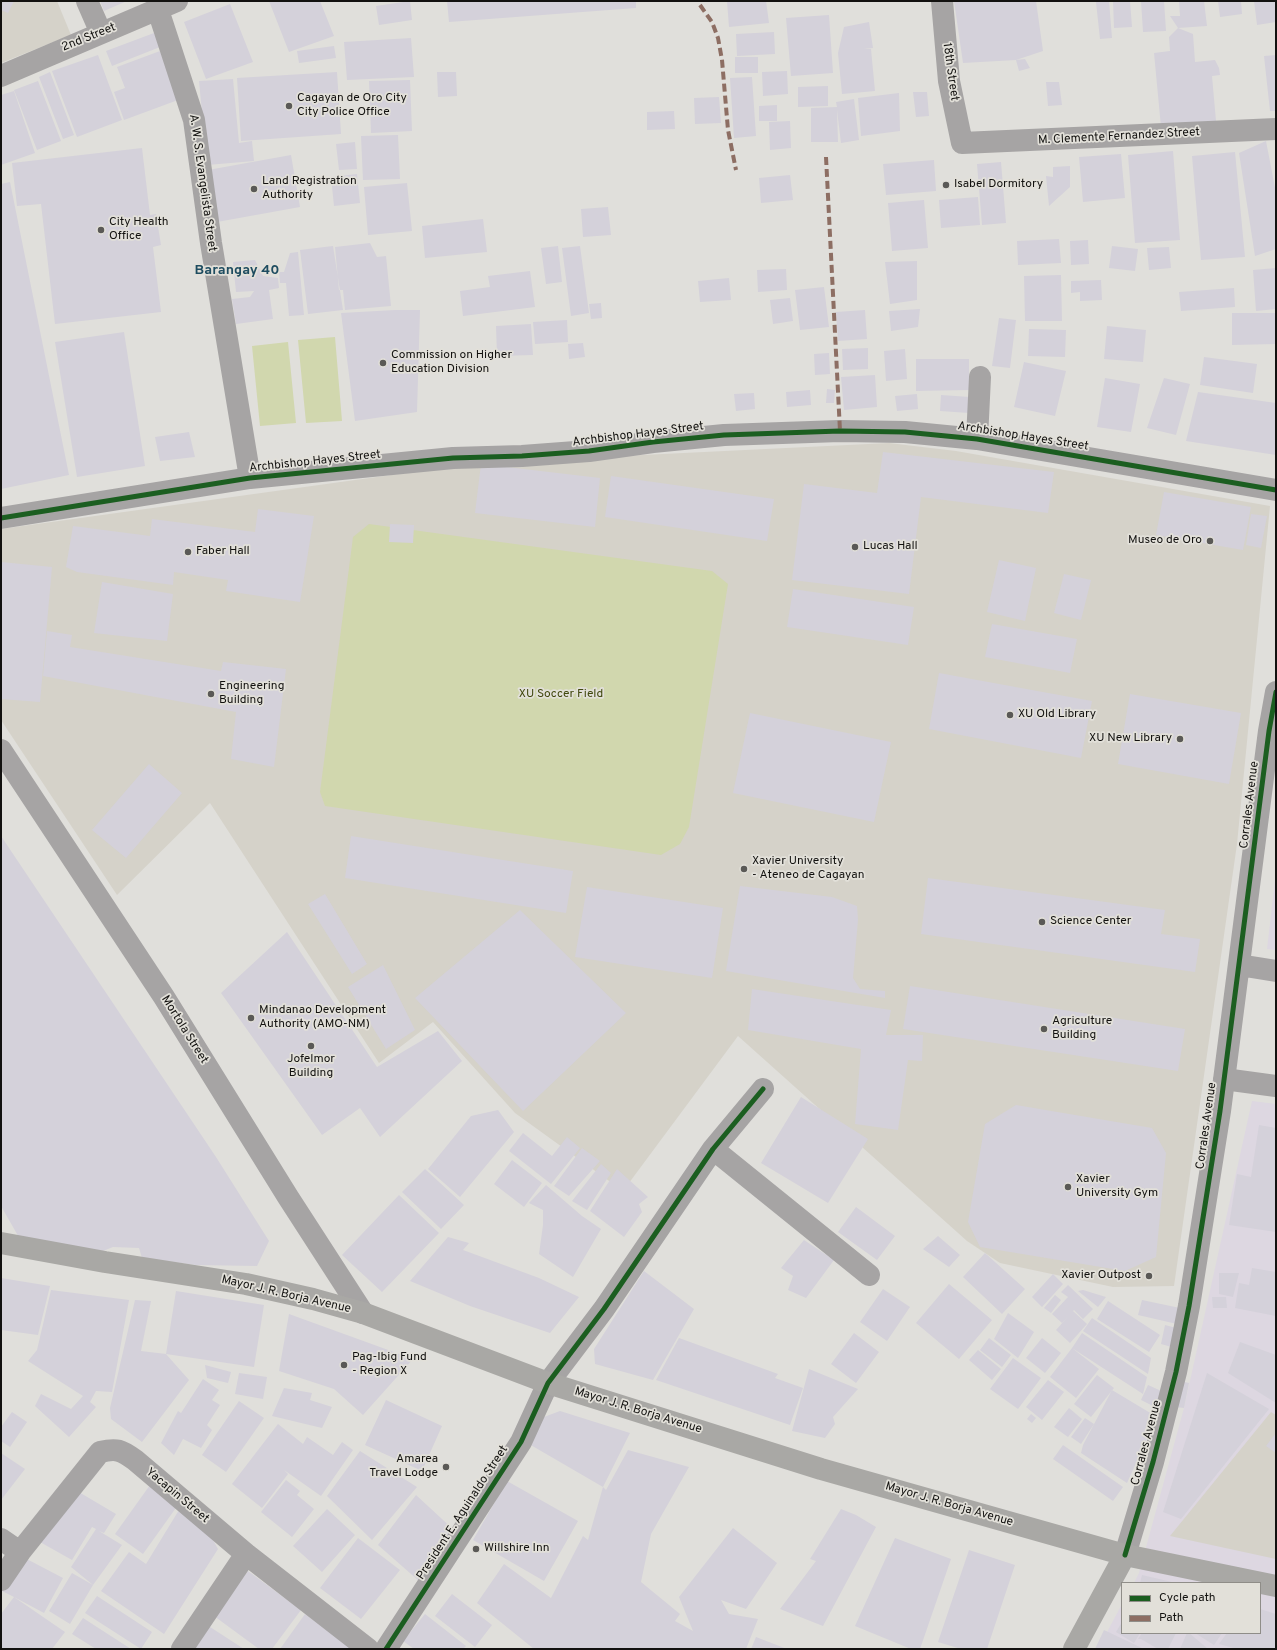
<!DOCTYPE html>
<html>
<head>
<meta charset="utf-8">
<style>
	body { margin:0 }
	#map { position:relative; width:1277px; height:1650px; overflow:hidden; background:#e0dfdb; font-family:Overpass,sans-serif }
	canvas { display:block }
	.frame { position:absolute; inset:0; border:2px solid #12110f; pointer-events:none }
	.legend { position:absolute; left:1121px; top:1582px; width:140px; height:52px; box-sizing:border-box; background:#e2e0d9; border:1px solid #8f8d88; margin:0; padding:5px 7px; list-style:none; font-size:12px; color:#12110f }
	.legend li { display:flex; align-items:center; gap:8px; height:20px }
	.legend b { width:20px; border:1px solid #8f8d88 }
</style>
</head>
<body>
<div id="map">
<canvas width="1277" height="1650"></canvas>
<div class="frame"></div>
<ul class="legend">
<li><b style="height:5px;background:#1b5e20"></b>Cycle path</li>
<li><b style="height:5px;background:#8d6e63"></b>Path</li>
</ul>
</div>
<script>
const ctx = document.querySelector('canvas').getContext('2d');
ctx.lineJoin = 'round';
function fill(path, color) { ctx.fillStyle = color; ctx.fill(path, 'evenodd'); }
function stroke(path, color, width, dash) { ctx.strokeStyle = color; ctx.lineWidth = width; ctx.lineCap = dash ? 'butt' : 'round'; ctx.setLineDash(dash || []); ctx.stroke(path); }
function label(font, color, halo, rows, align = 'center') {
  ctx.font = font + ' Overpass,sans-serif'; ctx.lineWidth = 3.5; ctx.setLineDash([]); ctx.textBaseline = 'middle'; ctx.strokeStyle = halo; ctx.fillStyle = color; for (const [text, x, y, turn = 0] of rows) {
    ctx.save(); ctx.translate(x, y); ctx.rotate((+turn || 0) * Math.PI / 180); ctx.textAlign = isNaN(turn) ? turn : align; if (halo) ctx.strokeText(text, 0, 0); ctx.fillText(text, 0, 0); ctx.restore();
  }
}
const commercial = new Path2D(`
	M1276,872V950L1267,949Z
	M1252,1101L1276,1104V1649H1098L1122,1604V1633H1260V1583H1134L1139,1573L1184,1408Z`);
const built = new Path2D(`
	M1,1H57L71,35L1,63Z
	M889,443L956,451L1270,506L1237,844L1174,1286L1113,1287L1000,1263L967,1241L738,1036L623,1191L515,1113L433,1022L379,1063L210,803L117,895L1,720V529L478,463Z
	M1271,1412L1276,1415V1559L1170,1536Z`);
const green = new Path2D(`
	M335,337L342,421L306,423L298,340Z
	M288,342L296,423L260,426L252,346Z
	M369,524L712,571L728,584L689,827L680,844L661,855L325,806L320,792L353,537Z`);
const building = new Path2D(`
	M1,1H14L8,13L1,10Z
	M100,1H127L104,11Z
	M269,1H320L334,36L289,52Z
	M410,1L412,20L379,25L376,6Z
	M447,1H636V8L449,22Z
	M727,1H766L769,23L729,27Z
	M954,1H1036L1043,51L1016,60L1025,59L1030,68L1019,71L1016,60L963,63Z
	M1109,1L1112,38L1100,39L1096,2Z
	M1113,1H1130L1132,27L1114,28Z
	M1141,1H1164L1166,31L1143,32Z
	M1179,1H1204L1207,26L1178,28L1193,34L1195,62L1215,60L1219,68L1220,75L1212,76L1216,121L1161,127L1154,53L1170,51L1169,37L1178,28L1170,16H1180Z
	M1218,1H1241L1242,14L1220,17Z
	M1254,1H1276V22L1257,25Z
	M230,4L253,62L206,79L184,22Z
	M829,15L833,73L791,76L786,18Z
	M869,22L873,48L864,49H871L875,91L842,94L838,53L844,27Z
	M774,32L775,54L737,56L736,34Z
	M154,33L160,47L112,66L106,51Z
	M411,38L414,77L347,80L344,42Z
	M334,46L336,58L299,63L297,51Z
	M160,51L178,100L124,120L114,92L125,88L117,67Z
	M98,55L122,120L77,137L52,71Z
	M1276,55V111H1270L1264,56Z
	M735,57H758V73H735Z
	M787,71L788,94L763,96L762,72Z
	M50,72L74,135L63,139L39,77Z
	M337,72L341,134L241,141L237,78Z
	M437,72H456L457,96L438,97Z
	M752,77L756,136L734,138L730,78Z
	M233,79L239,143L252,141L254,161L207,165L199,81Z
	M410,80L412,131L371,133L369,81Z
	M38,81L61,141L37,150L14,90Z
	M1046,82H1059L1062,105L1048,106Z
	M828,86V106L798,107V87Z
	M14,91L35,153L1,165V95Z
	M913,92H927L929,116L916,117Z
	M899,93L900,131L861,136L858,98Z
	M719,97L721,123L695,124L694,98Z
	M854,99L859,140L841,143L837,110L838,142H811V108L837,107L836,102Z
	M777,105V121H759V106Z
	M674,111L675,129L647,130V112Z
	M790,121L791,148L770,150L769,122Z
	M398,135L400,179L363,180L361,136Z
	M1266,141L1276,193V249L1255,256L1239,153Z
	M355,142L357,169L339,170L336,144Z
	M142,148L150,215L156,214L161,245L153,247L161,312L55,324L41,204L17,206L12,163Z
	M1173,151L1180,240L1135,243L1128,155Z
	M1235,152L1245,257L1201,260L1192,156Z
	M1121,154L1125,198L1083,202L1079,157Z
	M291,155L300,207L217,222L208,170Z
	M934,160L936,191L886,195L883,164Z
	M1001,162L1006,223L982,225L977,164Z
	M1070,166V187L1049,206L1046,176L1053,177V167Z
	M357,174L360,203L334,206L331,177Z
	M790,175L793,200L761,203L759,178Z
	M10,182L69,475L1,489V184Z
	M407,183L412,231L368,235L364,187Z
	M978,197L980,225L941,228L939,200Z
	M924,200L928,248L892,251L888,203Z
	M608,207L611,235L583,237L581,209Z
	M483,219L487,252L425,258L422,226Z
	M1059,239L1061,263L1018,265L1017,241Z
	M1088,240L1089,264L1071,265L1070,241Z
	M370,243L377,257L386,256L391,306L345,310L343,290H339L335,247Z
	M333,246L343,310L308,314L300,250Z
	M558,246L562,282L546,284L541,248Z
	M580,246L589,313L571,316L562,248Z
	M1112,246L1138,249L1135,271L1109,268Z
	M1169,247L1171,268L1149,270L1147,248Z
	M298,252L304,315L289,316L286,283H280L279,272H284L290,253Z
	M255,260L263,276L278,278L279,288L269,290L273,319L236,324L232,299L250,297L254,291L236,292L233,262Z
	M917,261V300L890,304L885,262Z
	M1276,268V309L1256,311L1253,270Z
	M786,269L787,290L758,292L757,270Z
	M530,271L535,307L463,316L460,291L490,287L488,276Z
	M1061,275L1062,321H1025L1024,276Z
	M729,278L731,300L700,302L698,281Z
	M1101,280L1102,300L1080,301V292L1071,293V281Z
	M824,287L829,327L800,330L795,290Z
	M1234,288L1235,307L1181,311L1179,292Z
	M790,298L793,321L773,324L770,300Z
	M601,303L602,318L591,319L589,304Z
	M920,309L918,327L891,331L889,311Z
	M395,310H420L417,412L355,421L341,313Z
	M865,310L867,339L838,341L836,312Z
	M1232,313H1276V344L1232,345Z
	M999,318L1016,320L1010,368L992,366Z
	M567,320L568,342L535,344L533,322Z
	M531,324L533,355L497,356L496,326Z
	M1107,326L1146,330L1143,362L1104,359Z
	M1029,329L1066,330L1065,357L1028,356Z
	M124,332L145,466L77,477L55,342Z
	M583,343L585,357L569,359L568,344Z
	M868,348V369L843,370L842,349Z
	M905,349L907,379L886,381L884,351Z
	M829,353L830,374L815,375L814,354Z
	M1204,357L1257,364L1253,393L1200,385Z
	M916,359H969V390L916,391Z
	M1024,362L1066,371L1055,416L1014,407Z
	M875,375L877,407L844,410L841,377Z
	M1105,378L1140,384L1131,432L1097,427Z
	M1164,378L1190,384L1176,435L1147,428Z
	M827,389L835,390L834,403H826Z
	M810,390L811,405L787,407L786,392Z
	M1198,392L1276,403V455L1186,441Z
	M754,393L755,409L736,411L734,394Z
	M917,394L918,409L897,411L895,396Z
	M941,395L970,397L969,413L940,411Z
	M189,432L195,457L160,461L155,437Z
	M883,452L1054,472L1048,513L921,497L909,594L792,580L804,484L877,493Z
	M481,464L600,478L595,527L475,513Z
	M611,476L774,499L767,541L605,517Z
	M1164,492L1251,507L1243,550L1156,535Z
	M258,509L314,516L300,602L226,591L228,580L174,572L173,585L77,572L66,567L73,526L150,536L152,519L255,532Z
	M1251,514L1267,516L1261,548L1246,545Z
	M390,524L414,525L413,543L389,542Z
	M999,560L1036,568L1025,621L987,612Z
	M1,562L52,567L40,702L1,699Z
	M1064,574L1091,580L1081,620L1054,613Z
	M102,582L173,594L167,641L94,633Z
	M793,589L914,607L908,645L787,627Z
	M992,624L1077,639L1070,673L985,657Z
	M47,631L72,635L70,647L221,671L223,662L286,669L274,767L231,759L236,712L43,676Z
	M939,673L1092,701L1081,758L929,729Z
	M1130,694L1241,713L1229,784L1118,764Z
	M750,713L891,742L874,822L733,793Z
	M149,764L182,793L126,858L92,830Z
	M1,836L216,1157L269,1241L257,1266L196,1265L142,1258L139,1248L113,1247L103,1251L21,1241L1,1206Z
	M351,836L573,871L566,913L345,878Z
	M928,878L1165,910L1161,934L1200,939L1195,972L921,934Z
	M740,886L832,897L857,906L858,920L853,978L860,989L885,991V998L726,971Z
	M587,887L723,908L712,978L575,957Z
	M325,894L367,964L352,974L308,904Z
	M520,910L626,1013L523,1111L415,998Z
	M287,932L377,1067L438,1031L462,1061L380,1137L360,1108L322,1135L221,993Z
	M383,965L415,1030L386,1049L348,987Z
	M910,986L1185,1029L1178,1071L903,1029Z
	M752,989L891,1010L886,1035H923L922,1061L908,1060L898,1130L855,1124L861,1049L748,1030Z
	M801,1097L868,1139L828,1203L761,1163Z
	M1016,1105L1152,1128L1166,1153L1156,1257L1125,1271L980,1247L968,1222L985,1124Z
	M498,1110L514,1132L460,1197L428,1169L471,1116Z
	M1259,1125L1276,1128V1232L1229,1225L1237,1174L1251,1177Z
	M523,1133L552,1156L567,1137L580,1148L551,1184L509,1151Z
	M582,1148L600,1161L569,1196L554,1186Z
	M512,1160L542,1183L524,1207L494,1184Z
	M601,1164L611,1173L587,1210L572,1201Z
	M425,1169L464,1205L441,1229L402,1192Z
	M617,1169L648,1197L639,1204L642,1212L624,1237L590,1211Z
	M546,1185L582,1216L601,1229L573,1277L539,1254L543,1225V1210L529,1203Z
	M399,1195L439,1233L382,1292L342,1255Z
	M856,1207L895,1236L877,1260L838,1232Z
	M938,1236L960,1255L949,1267L923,1249Z
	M448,1237L469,1243L463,1250L539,1278L579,1297L550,1333L470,1306L410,1281Z
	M804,1240L834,1260L806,1298L788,1290L793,1276L781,1268Z
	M985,1253L1025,1289L1002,1314L963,1277Z
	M1252,1268L1276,1272V1316L1235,1308L1239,1283L1249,1285Z
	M644,1271L694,1309L653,1380L595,1364L594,1349Z
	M1219,1273H1239L1233,1297L1219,1294Z
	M1053,1274L1063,1284L1042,1307L1032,1297Z
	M1,1278L50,1286L38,1335L1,1330Z
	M949,1284L992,1320L959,1359L916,1323Z
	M1068,1285L1093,1309L1083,1319L1074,1310L1062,1323L1052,1314L1068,1297L1061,1292Z
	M883,1289L910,1307L887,1341L860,1322Z
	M51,1290L129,1300L112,1392L96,1391L90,1402L96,1407L69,1437L35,1406L41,1394L71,1409L83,1396L28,1361L37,1350Z
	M1083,1290L1106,1297L1098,1307L1078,1291Z
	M176,1291L264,1305L254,1367L166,1354Z
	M1055,1295L1061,1300L1051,1313L1044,1308Z
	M1212,1297H1226L1227,1308H1213Z
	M135,1300L151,1301L141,1351L166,1354L189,1380L142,1442L111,1419L110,1408Z
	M1142,1300L1180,1308L1177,1324L1138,1315Z
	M1108,1301L1160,1335L1149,1352L1097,1319Z
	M1073,1311L1087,1324L1070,1343L1056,1330Z
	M1008,1313L1034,1332L1018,1358L994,1339Z
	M289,1314L413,1359L363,1415L334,1389L279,1371Z
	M1092,1318L1151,1358L1148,1374L1083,1331Z
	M1165,1325L1180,1329L1175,1348L1161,1344Z
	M854,1333L879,1352L856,1383L831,1364Z
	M1082,1333L1147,1377L1143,1394L1072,1348Z
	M679,1338L778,1374L775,1378L803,1388L790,1425L656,1380Z
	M989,1338L1011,1355L1002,1367L980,1350Z
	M1042,1338L1061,1353L1045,1373L1026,1358Z
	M1240,1342L1276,1355V1403L1228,1373Z
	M1072,1348L1099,1369L1076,1398L1050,1377Z
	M978,1350L1001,1369L992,1380L969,1360Z
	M1013,1358L1041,1378L1018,1409L990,1389Z
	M205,1365L231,1372L228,1383L207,1378Z
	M809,1369L858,1389L833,1417L835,1424L825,1438L792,1431Z
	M239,1373L267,1377L263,1399L235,1394Z
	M1207,1373L1269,1409L1181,1519L1163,1512Z
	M1097,1375L1114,1388L1091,1417L1074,1404Z
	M203,1379L219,1390L212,1400L220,1405L207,1425L212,1430L201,1448L183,1439L174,1455L161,1443L178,1411L181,1413Z
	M1048,1380L1064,1392L1042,1420L1026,1407Z
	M1180,1381L1189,1383L1184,1408L1175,1407Z
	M1148,1385L1168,1394L1161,1410L1141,1400Z
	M284,1388L312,1393L310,1400L332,1407L322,1428L272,1416Z
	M1112,1390L1157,1417L1127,1483L1081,1453L1083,1445Z
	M386,1400L442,1426L422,1471L365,1445Z
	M239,1401L264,1418L226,1472L202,1455Z
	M1069,1408L1082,1419L1068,1437L1054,1427Z
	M560,1411L630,1433L603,1487L529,1444L544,1417Z
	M12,1412L27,1422L10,1447L1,1441V1427Z
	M1031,1414L1036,1418L1032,1423L1027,1419Z
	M1085,1418L1094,1424L1081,1444L1071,1437Z
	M278,1424L303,1444L307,1437L333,1455L342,1442L353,1450L321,1496L284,1470L288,1474L262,1508L232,1484Z
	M1276,1433V1453L1266,1446Z
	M1063,1445L1123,1487L1113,1501L1053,1459Z
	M628,1450L689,1467L651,1534L641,1582L680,1614L675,1621L693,1631L679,1597L733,1528L777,1563L746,1609L721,1600L729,1614L758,1619L746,1649H534L477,1603L504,1564L551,1598L583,1536L588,1540L603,1487L606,1490Z
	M360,1451L417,1487L372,1540L327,1496Z
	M1,1453L25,1469L1,1500Z
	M286,1480L300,1491L297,1495L314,1509L292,1537L261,1512Z
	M507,1481L578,1521L544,1581L473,1540Z
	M150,1485L178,1505L143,1554L115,1534Z
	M72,1488L116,1514L104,1533L99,1531L122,1545L93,1585L71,1567L96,1529L92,1527L72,1560L40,1542Z
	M416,1495L455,1531L419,1581L378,1545Z
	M327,1509L355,1535L322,1572L293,1546Z
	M841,1509L856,1515L876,1527L823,1626L780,1609L816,1561L810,1559Z
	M179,1510L213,1540L218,1549L164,1634L101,1591L129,1552L146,1564Z
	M358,1538L400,1570L361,1619L320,1588Z
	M895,1538L951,1559L920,1649H911L855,1626Z
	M969,1550L1015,1565L987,1649H961L938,1642Z
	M21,1556L63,1578L44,1613L14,1597L65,1632L52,1649H1V1614L14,1597L2,1591Z
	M248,1571L301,1610L272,1649H259L214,1616Z
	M72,1573L93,1585L70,1624L49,1611Z
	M1142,1575L1172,1582V1583H1140Z
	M452,1594L492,1625L475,1647L435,1616Z
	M97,1596L152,1632L141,1649L85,1613Z
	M1260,1609L1276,1614V1649H1237L1219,1644L1227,1633H1260Z
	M305,1614L350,1647L349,1649H280Z
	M425,1614L466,1646L463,1649H414L403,1641Z
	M83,1618L131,1649H96L72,1634Z
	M1122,1622V1633H1140L1134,1643L1116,1632Z
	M207,1625L244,1649H191Z
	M1104,1630L1144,1649H1095Z
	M1142,1633H1176L1168,1649H1158L1141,1639H1138Z
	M1187,1633H1189L1208,1649H1180Z
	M1195,1633H1222L1214,1645Z
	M756,1637L787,1649H751Z`);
const minor = new Path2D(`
	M87,1L101,33
	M942,1L949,81L962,143L1276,129
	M158,10L194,120L211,243L250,478
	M1,76L177,1
	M977,439L980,377
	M1,518L250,478L453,458L522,456L589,451L653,442L724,435L840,431L905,432L977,439L1276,490
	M1,750L164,997L288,1197L363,1313
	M1239,965L1276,971
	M1224,1079L1276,1086
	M713,1149L869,1275
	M1,1539L20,1552
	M1125,1555L1153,1462L1176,1372L1189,1306L1220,1111L1269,731L1276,692
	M1,1580L20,1552L100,1452C117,1448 121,1450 135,1460L246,1554L368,1649
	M182,1649L246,1554
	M386,1649L521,1442L548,1383L604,1309L713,1149L763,1089`);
const major = new Path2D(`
	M1,1243L105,1262L246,1284L313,1299L363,1313L548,1383L821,1469L1125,1555L1276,1586
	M1074,1649L1125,1555`);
const quiet = new Path2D(`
	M700,5L712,22L718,38L722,60L728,130L736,170
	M826,157L840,431`);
const cycleway = new Path2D(`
	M1,518L250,478L453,458L522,456L589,451L653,442L724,435L840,431L905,432L977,439L1276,490
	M1125,1555L1153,1462L1176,1372L1189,1306L1220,1111L1269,731L1276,692
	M386,1649L521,1442L548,1383L604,1309L713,1149L763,1089`);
const markers = [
	[289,106,4,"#5a5956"],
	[946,185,4,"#5a5956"],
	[254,189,4,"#5a5956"],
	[101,230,4,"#5a5956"],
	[383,363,4,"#5a5956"],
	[1210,541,4,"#5a5956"],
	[855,547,4,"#5a5956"],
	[188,552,4,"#5a5956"],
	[211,694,4,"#5a5956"],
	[1010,715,4,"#5a5956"],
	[1180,739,4,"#5a5956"],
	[744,869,4,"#5a5956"],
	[1042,922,4,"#5a5956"],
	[251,1018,4,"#5a5956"],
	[1044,1029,4,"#5a5956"],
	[311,1046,4,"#5a5956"],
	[1068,1187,4,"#5a5956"],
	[1149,1276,4,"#5a5956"],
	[344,1365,4,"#5a5956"],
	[446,1467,4,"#5a5956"],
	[476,1549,4,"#5a5956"]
];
const streetNames = [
	["2nd Street",89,38,-22],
	["18th Street",950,72,82],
	["M. Clemente Fernandez Street",1119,137,-3],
	["A. W. S. Evangelista Street",202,183,82],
	["Archbishop Hayes Street",638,435,-7],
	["Archbishop Hayes Street",1023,437,9],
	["Archbishop Hayes Street",315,462,-6],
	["Corrales Avenue",1250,805,-83],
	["Mortola Street",184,1030,58],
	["Corrales Avenue",1207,1126,-82],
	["Mayor J. R. Borja Avenue",286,1295,13],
	["Mayor J. R. Borja Avenue",638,1411,17],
	["Corrales Avenue",1147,1443,-75],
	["Yacapin Street",177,1496,40],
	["Mayor J. R. Borja Avenue",949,1505,16],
	["President E. Aguinaldo Street",463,1513,-57]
];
const poiNames = [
	["Cagayan de Oro City",297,99],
	["City Police Office",297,113],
	["Land Registration",262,182],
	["Authority",262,196],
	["Isabel Dormitory",954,185],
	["City Health",109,223],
	["Office",109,237],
	["Commission on Higher",391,356],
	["Education Division",391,370],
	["Museo de Oro",1202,541,"right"],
	["Lucas Hall",863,547],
	["Faber Hall",196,552],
	["Engineering",219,687],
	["Building",219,701],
	["XU Old Library",1018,715],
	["XU New Library",1172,739,"right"],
	["Xavier University",752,862],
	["- Ateneo de Cagayan",752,876],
	["Science Center",1050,922],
	["Mindanao Development",259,1011],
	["Authority (AMO-NM)",259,1025],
	["Agriculture",1052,1022],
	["Building",1052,1036],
	["Jofelmor",311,1060,"center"],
	["Building",311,1074,"center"],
	["Xavier",1076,1180],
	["University Gym",1076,1194],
	["Xavier Outpost",1141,1276,"right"],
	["Pag-Ibig Fund",352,1358],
	["- Region X",352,1372],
	["Amarea",438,1460,"right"],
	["Travel Lodge",438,1474,"right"],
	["Willshire Inn",484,1549]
];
const parkNames = [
	["XU Soccer Field",561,695]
];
const quarterNames = [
	["Barangay 40",237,271]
];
fill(commercial, '#ddd7e1');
fill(built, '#d5d2c9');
fill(green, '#d1d7ae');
fill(building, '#d4d1da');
stroke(minor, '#a6a4a4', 22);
stroke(major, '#a9a8a5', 22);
stroke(quiet, '#8d6e63', 4, [8, 4]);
stroke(cycleway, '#1b5e20', 5);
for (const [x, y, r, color] of markers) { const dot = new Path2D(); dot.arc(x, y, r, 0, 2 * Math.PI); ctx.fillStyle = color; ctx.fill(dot); stroke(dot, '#e2e0d9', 1.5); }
label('12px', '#12110f', '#e2e0d9', streetNames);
label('12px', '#12110f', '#e2e0d9', poiNames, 'left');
label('12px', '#41480e', '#e2e0d9', parkNames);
label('bold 14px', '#1e4c60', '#e2e0d9', quarterNames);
</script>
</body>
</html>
